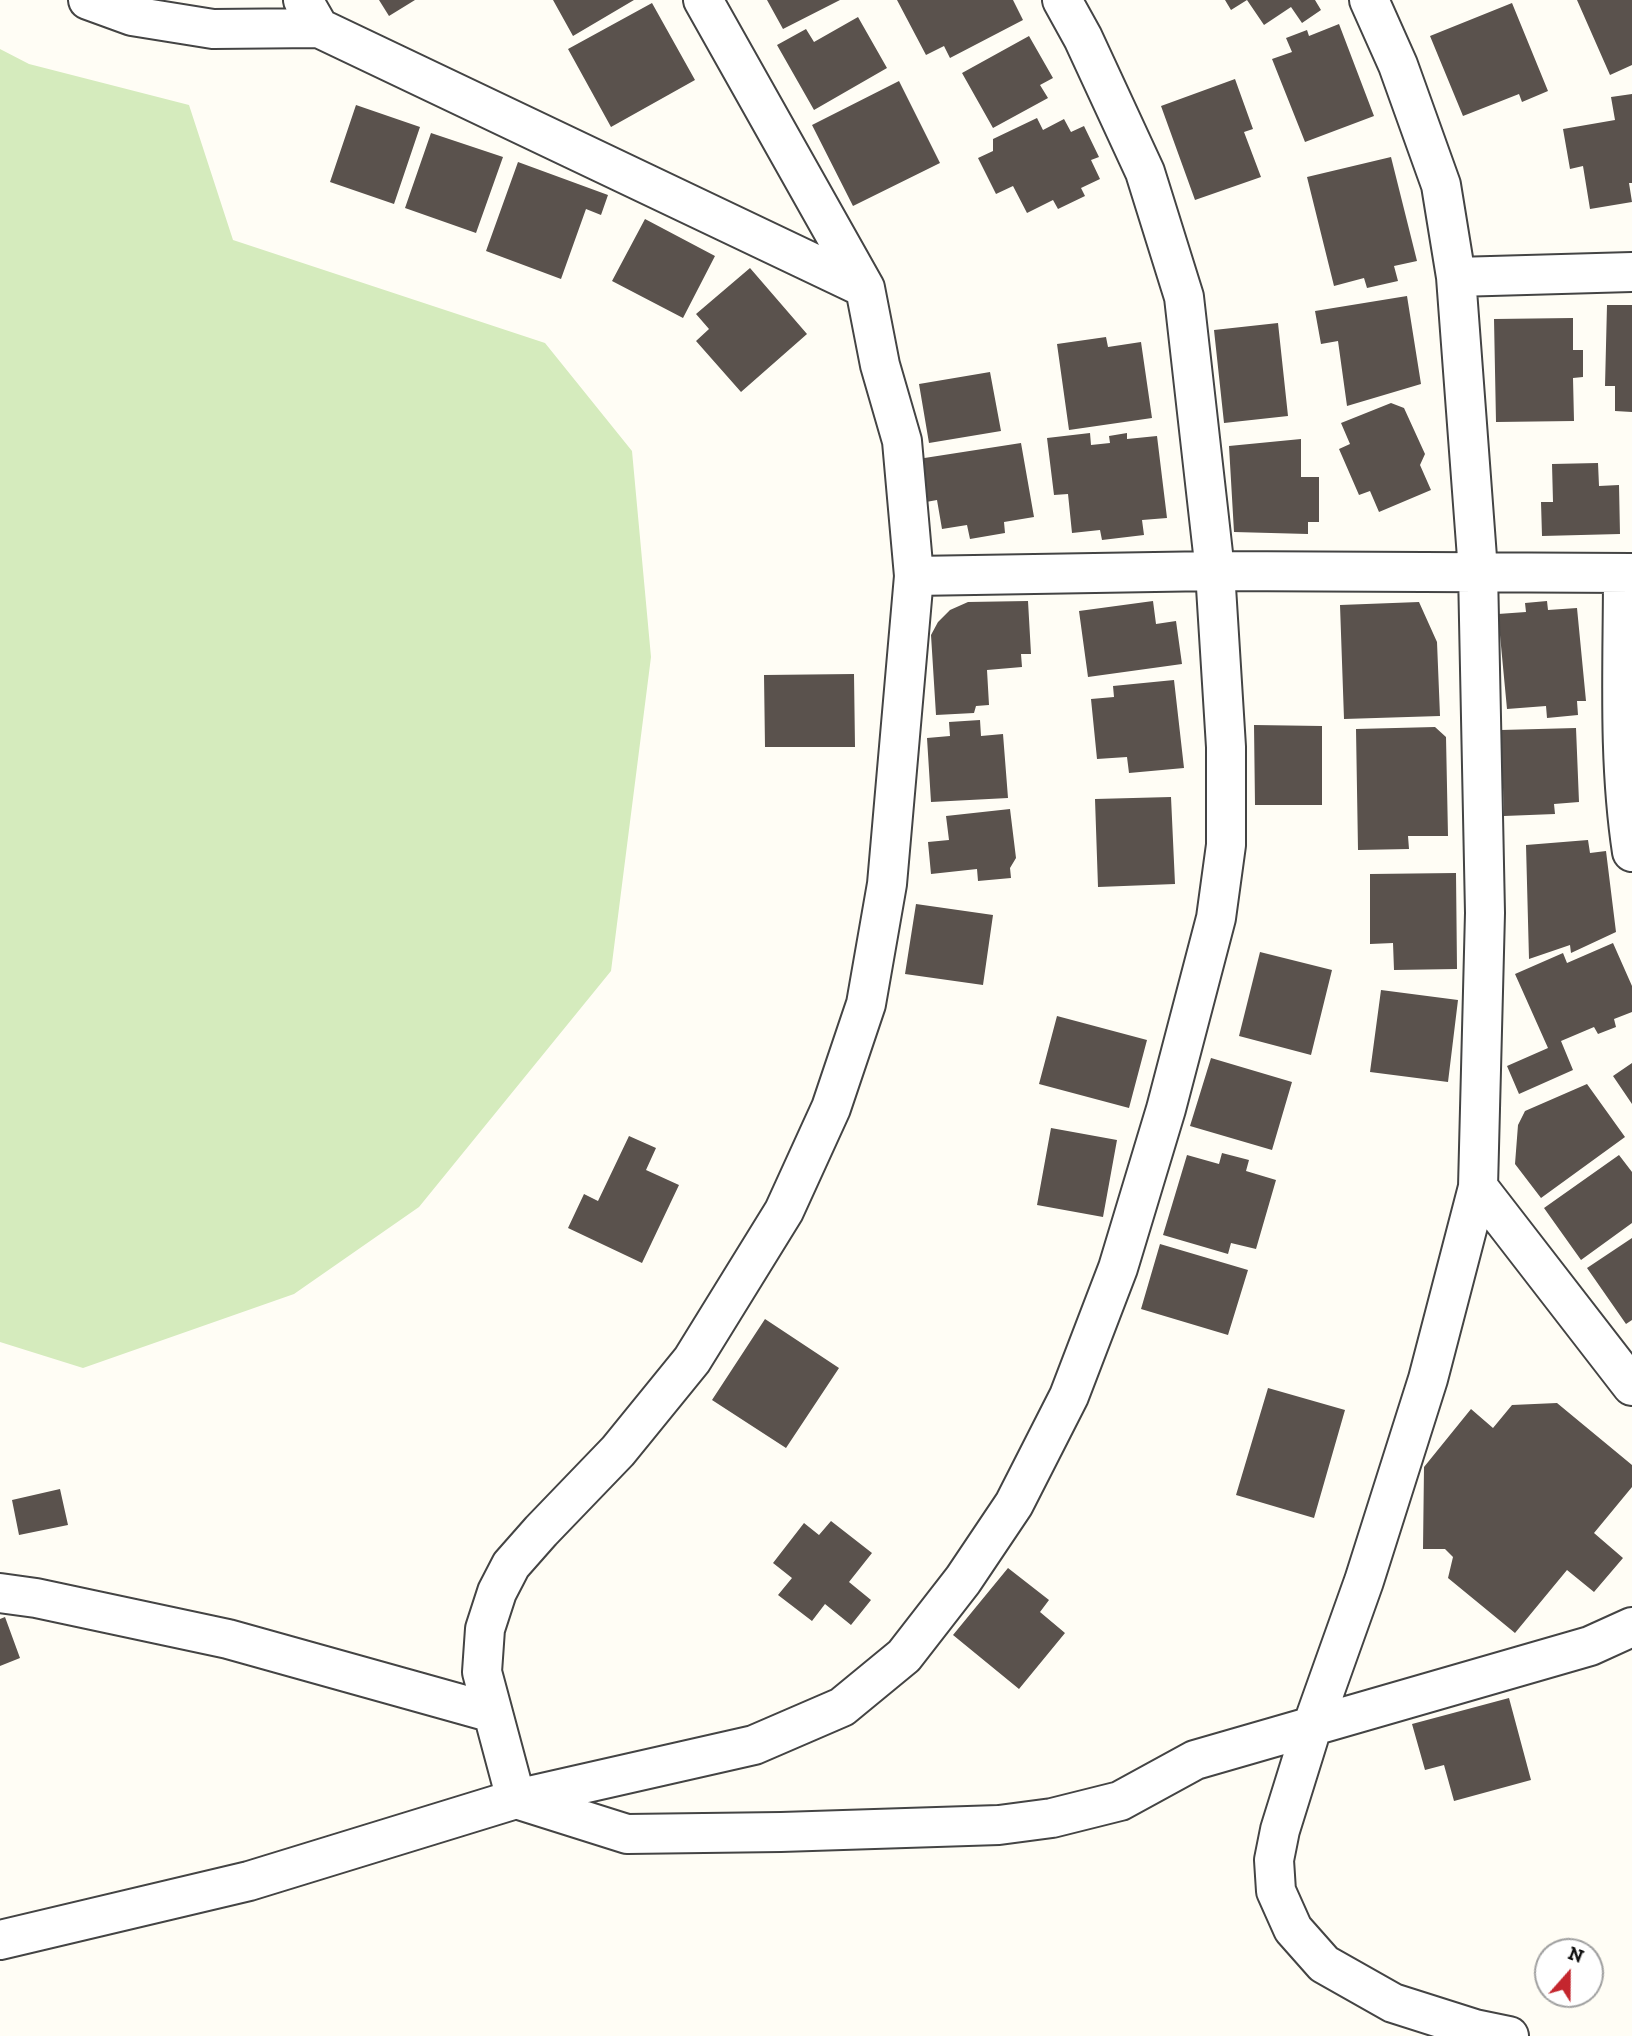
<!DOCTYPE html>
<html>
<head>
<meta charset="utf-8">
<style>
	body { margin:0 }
	#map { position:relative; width:1632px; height:2036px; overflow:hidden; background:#fffdf5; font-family:"Zilla Slab",serif }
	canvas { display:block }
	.north { position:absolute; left:1534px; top:1938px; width:70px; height:70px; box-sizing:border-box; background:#fff; border:2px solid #a0a0a0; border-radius:50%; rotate:21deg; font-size:19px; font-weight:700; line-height:28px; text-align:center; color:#111 }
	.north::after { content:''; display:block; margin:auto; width:24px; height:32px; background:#c4262e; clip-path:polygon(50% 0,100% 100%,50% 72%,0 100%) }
</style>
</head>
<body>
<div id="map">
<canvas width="1632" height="2036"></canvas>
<div class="north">N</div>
</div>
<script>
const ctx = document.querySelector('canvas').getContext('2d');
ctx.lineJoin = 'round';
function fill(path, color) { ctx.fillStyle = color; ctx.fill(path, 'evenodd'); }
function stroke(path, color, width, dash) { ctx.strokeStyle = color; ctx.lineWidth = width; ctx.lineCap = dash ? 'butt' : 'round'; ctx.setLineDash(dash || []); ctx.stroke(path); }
const green = new Path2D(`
	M0,49L29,64L189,105L233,240L545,343L632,451L651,657L611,971L419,1207L294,1294L83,1368L0,1342Z`);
const building = new Path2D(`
	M379,0H415L389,16Z
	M553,0H634L573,36Z
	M767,0H840L783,29Z
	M897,0H1013L1023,20L950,58L944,46L926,55Z
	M1225,0H1247L1231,10Z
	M1247,0H1315L1321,10L1302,23L1291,7L1264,25Z
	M1577,0H1632V65L1610,75Z
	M652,3L695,80L611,127L568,49Z
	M1512,3L1548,91L1522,102L1519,94L1463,116L1430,36Z
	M858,17L887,68L814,110L777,45L806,29L814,42Z
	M1339,24L1374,116L1305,142L1272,59L1292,52L1286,38L1307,30L1309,36Z
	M1029,36L1053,78L1040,85L1048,98L993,128L962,73Z
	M1235,79L1253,129L1244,132L1261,177L1195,200L1161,106Z
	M899,81L940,163L853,206L812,125Z
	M1632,94V183H1629L1632,202L1590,209L1583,166L1570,169L1563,129L1615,120L1611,97Z
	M356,105L420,127L394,204L330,182Z
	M1037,118L1043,130L1064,119L1071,132L1084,126L1099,157L1091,160L1100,179L1081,188L1085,196L1058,209L1053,200L1027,213L1013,186L996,194L978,158L993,151V139Z
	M431,133L503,157L476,233L405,208Z
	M1391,157L1417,261L1394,266L1398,281L1367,288L1364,278L1334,286L1307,177Z
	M518,162L608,195L601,215L586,209L561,279L486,251Z
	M645,219L715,256L683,318L612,281Z
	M750,268L807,334L741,392L696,341L709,329L696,314Z
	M1407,296L1421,384L1347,406L1338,341L1321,344L1315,311Z
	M1607,305H1632V412L1615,411V386H1605Z
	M1573,318V350H1583V377L1573,378L1574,421L1496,422L1494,319Z
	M1278,323L1288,416L1224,423L1214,330Z
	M1106,337L1108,347L1141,342L1152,418L1069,430L1057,344Z
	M990,372L1001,431L929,443L919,384Z
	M1391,403L1404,408L1425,454L1420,465L1431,490L1379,512L1370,491L1359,495L1339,449L1350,444L1341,423Z
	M1090,433L1091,445L1110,443L1109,436L1127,433V439L1157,436L1167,518L1142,520L1144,535L1102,540L1100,530L1072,533L1068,494L1054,495L1047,438Z
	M1301,439V477H1319V522H1308V534L1234,532L1229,446Z
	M1021,443L1034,517L1004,522L1005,533L970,539L967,525L942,529L937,500L926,502L918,459Z
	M1598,463L1599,486L1619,485L1620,534L1542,536L1541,502H1553L1552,464Z
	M1028,601L1031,654H1021L1022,667L987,670L989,705L976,706L974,713L936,715L931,635L938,622L950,610L968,602Z
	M1153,601L1156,624L1176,621L1182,664L1088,677L1079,611Z
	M1547,601L1548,610L1577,608L1586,701H1577L1578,715L1547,718L1546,706L1507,709L1498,614L1526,612L1525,603Z
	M1419,602L1437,642L1440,716L1344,719L1340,605Z
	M854,674L855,747H765L764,675Z
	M1174,680L1184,768L1129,773L1127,757L1097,759L1091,699L1114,697L1113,686Z
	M980,720L981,736L1003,734L1008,798L931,802L927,738L950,736L949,722Z
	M1254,725L1322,726V805H1255Z
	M1435,727L1446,737L1448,836H1408L1409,849L1358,850L1356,729Z
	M1576,728L1579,802L1554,804L1555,814L1504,816L1501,730Z
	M1171,797L1175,884L1098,887L1095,799Z
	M1010,809L1016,858L1010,868L1011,878L978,881L977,869L931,874L928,842L949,840L946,816Z
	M1588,840L1590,853L1606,851L1616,932L1571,953L1570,945L1529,959L1526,845Z
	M1456,873L1457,969L1394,970L1393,943L1370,944V874Z
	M916,904L993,915L983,985L905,974Z
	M1613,943L1632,986V1012L1614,1019L1616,1027L1598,1034L1594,1027L1561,1041L1573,1070L1519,1094L1507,1066L1548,1048L1515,974L1563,953L1567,963Z
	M1260,952L1332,970L1311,1055L1239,1036Z
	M1381,990L1458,1000L1448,1082L1370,1072Z
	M1057,1016L1147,1040L1129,1108L1039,1084Z
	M1211,1058L1292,1082L1272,1150L1190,1126Z
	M1632,1063V1104L1613,1076Z
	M1587,1084L1625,1137L1541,1198L1515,1164L1518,1125L1525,1111Z
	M1051,1128L1117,1140L1103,1217L1037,1205Z
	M629,1136L656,1148L646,1170L679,1185L642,1263L568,1228L584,1194L598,1201Z
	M1222,1153L1249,1160L1246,1171L1276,1180L1256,1249L1231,1243L1228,1254L1163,1235L1187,1155L1219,1164Z
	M1619,1155L1632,1172V1223L1581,1260L1544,1208Z
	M1632,1238V1320L1626,1324L1587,1268Z
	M1160,1244L1248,1270L1228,1335L1141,1309Z
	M765,1319L839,1368L786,1448L712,1400Z
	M1268,1388L1345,1410L1314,1518L1236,1495Z
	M1557,1403L1632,1465V1487L1594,1533L1623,1558L1594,1592L1567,1570L1515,1633L1448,1578L1453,1557L1445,1549H1423L1424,1467L1471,1409L1493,1428L1512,1405Z
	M60,1489L68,1525L19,1535L12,1500Z
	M831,1521L872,1553L849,1582L871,1600L851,1625L825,1604L812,1621L778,1595L792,1578L773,1563L804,1523L819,1535Z
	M1008,1568L1049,1600L1040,1612L1065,1633L1019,1689L953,1635Z
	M5,1617L20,1658L0,1666V1619Z
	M1509,1698L1531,1780L1454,1801L1444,1765L1425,1770L1412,1724Z`);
const minor = new Path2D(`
	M88,0L132,16L213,29L319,28
	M303,0L319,28L865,288
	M703,0L865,288L880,365L902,441L914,576L887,884L866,1004L831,1108L784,1211L692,1360L618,1451L541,1531L511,1565L497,1592L485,1629L482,1672L516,1799L627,1834L781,1832L999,1825L1052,1818L1120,1801L1195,1760L1590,1646L1632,1627
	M1369,0L1398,65L1441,185L1456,277L1478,571L1485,913L1478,1187L1428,1379L1364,1581L1313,1724L1280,1830L1274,1860L1276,1891L1293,1929L1324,1964L1393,2003L1475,2029L1509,2036
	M1456,277L1632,272
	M1623,573C1623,666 1618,760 1632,852
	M914,576L1215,571L1632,573
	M1478,1187L1632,1386
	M0,1593L36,1598L228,1639L493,1713
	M0,1940L249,1881L516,1799L754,1745L842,1707L904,1656L963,1580L1014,1504L1069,1396L1118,1268L1166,1109L1216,918L1226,845V747L1215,571L1184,297L1145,172L1083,38L1062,0`);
fill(green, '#d5ebbd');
fill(building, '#5a524d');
stroke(minor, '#444', 42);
stroke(minor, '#fff', 38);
</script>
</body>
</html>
